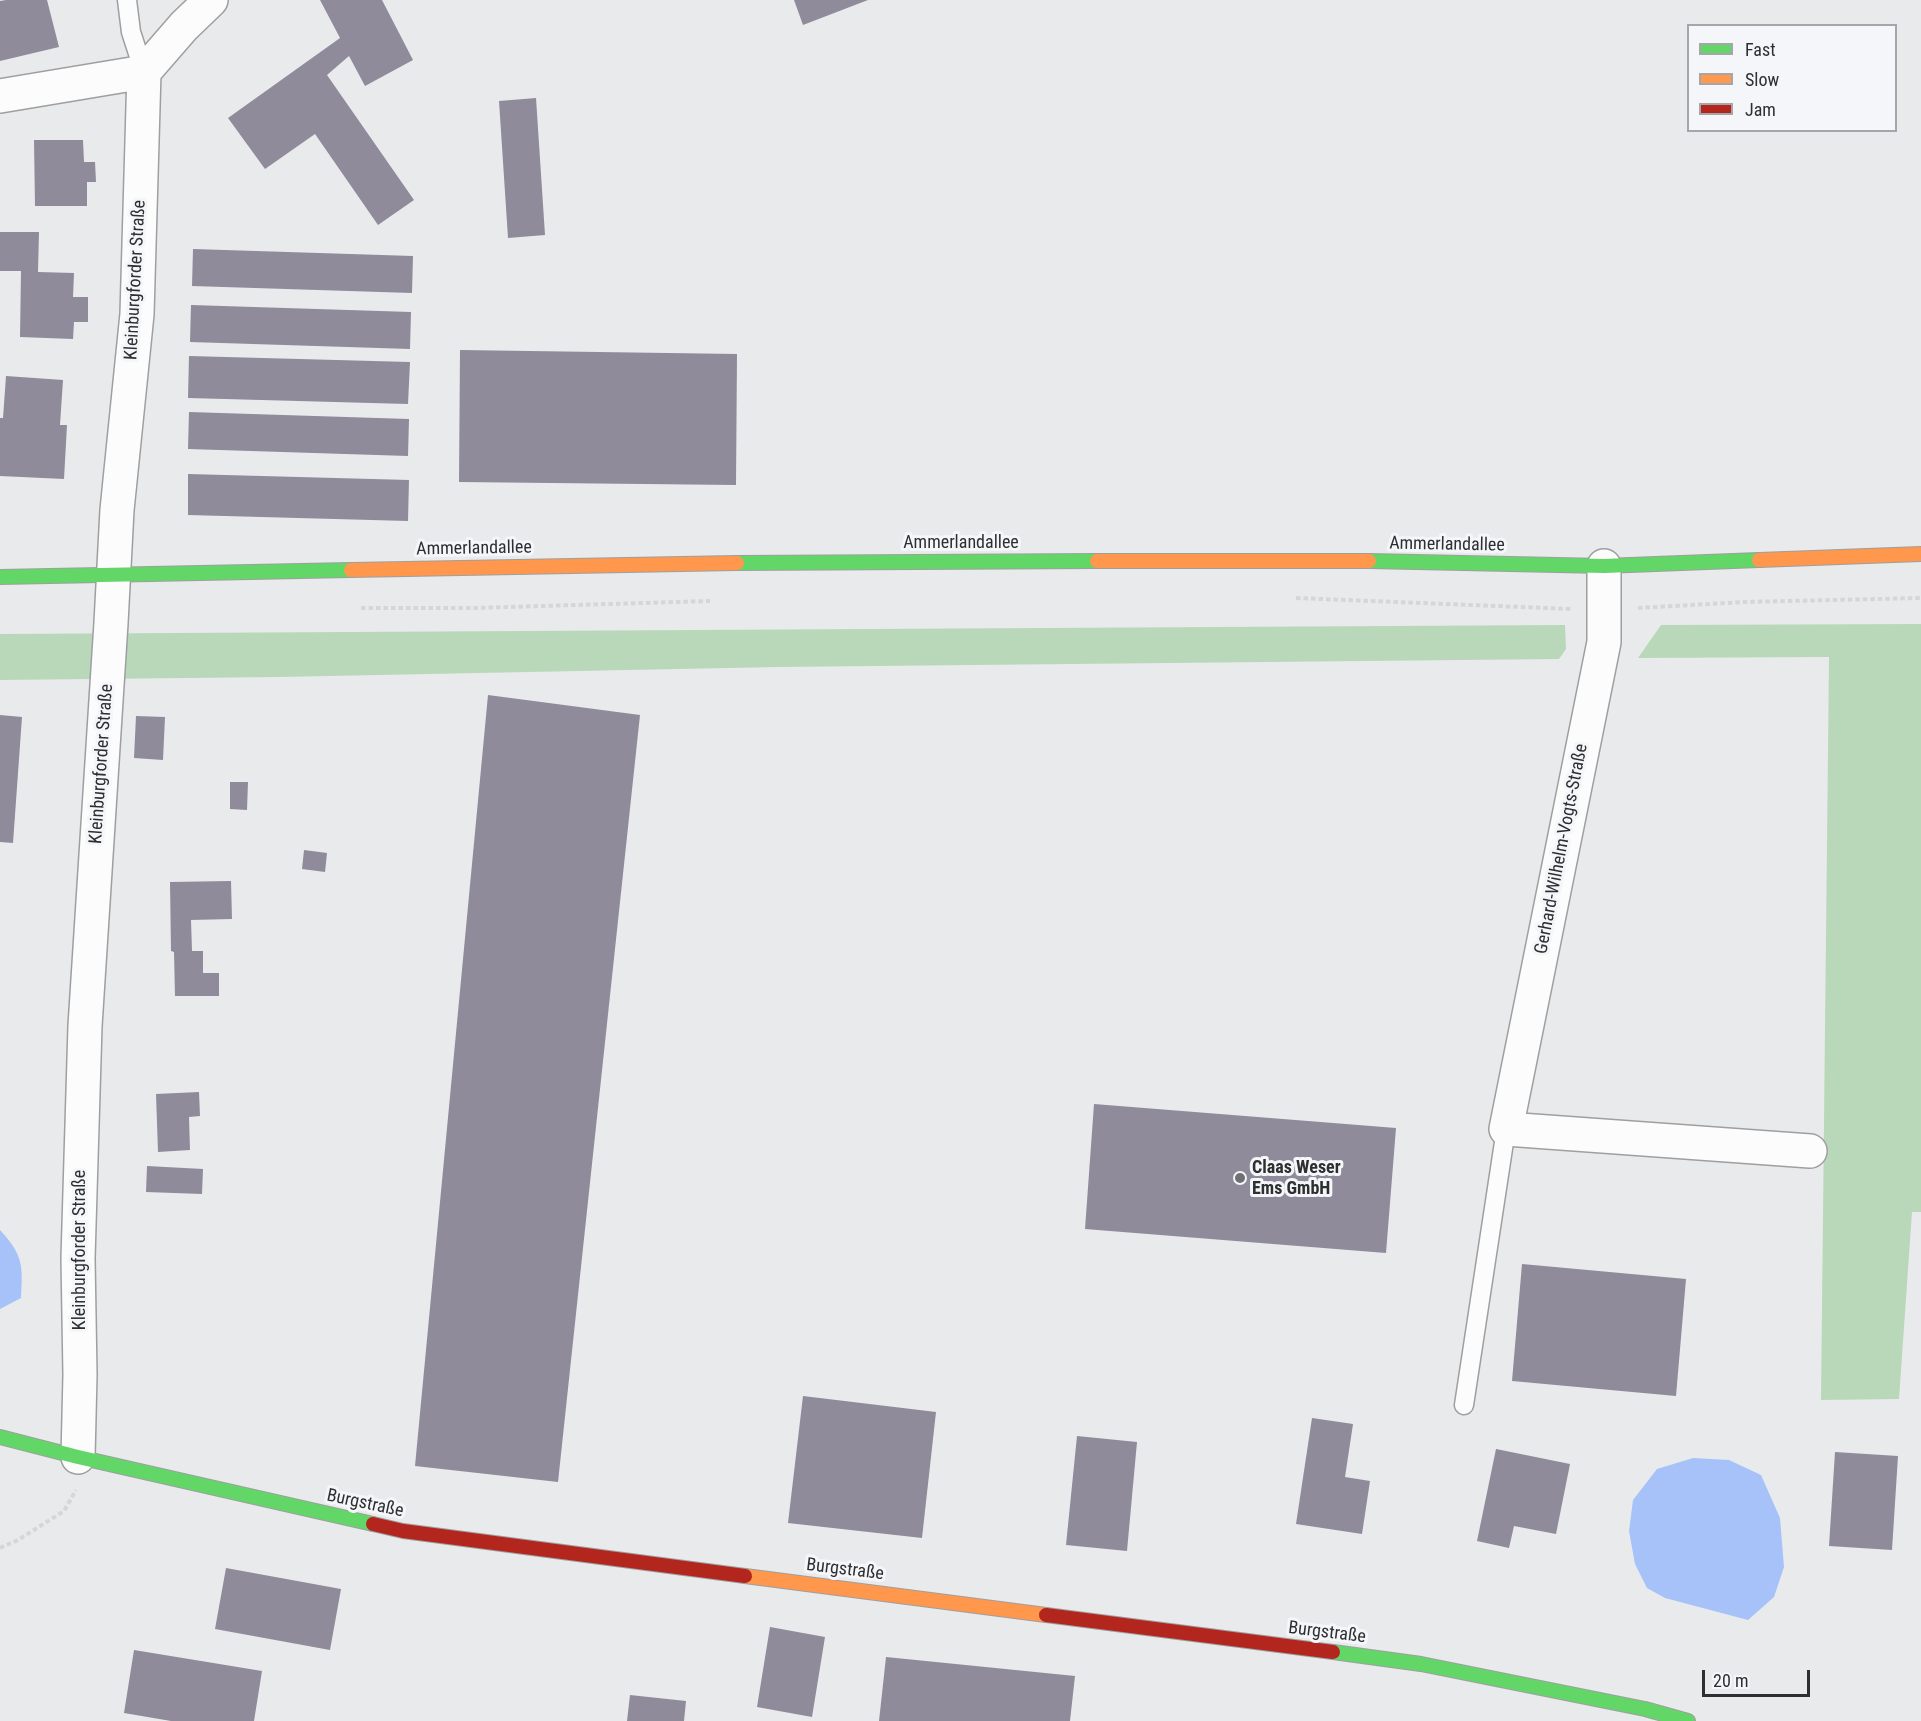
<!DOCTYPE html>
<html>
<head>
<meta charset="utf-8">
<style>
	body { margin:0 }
	#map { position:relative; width:1921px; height:1721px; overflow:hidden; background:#e9eaec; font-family:"Roboto Condensed",sans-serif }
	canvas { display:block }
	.legend { position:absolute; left:1687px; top:24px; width:210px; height:108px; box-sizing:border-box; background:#f5f6fa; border:2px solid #a5a6a9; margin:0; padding:8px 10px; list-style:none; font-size:18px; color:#2e2f30 }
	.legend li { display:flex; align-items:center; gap:12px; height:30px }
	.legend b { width:30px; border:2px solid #a5a6a9 }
	.scale { position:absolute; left:1702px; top:1670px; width:108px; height:27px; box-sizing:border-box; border:3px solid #2e2f30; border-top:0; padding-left:8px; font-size:18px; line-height:21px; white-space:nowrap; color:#2e2f30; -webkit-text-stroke:4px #f5f6fa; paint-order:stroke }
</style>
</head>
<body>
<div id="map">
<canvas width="1921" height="1721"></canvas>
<ul class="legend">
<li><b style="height:8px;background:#63d668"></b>Fast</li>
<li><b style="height:8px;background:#ff974d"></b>Slow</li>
<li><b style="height:8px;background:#b3261e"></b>Jam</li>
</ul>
<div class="scale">20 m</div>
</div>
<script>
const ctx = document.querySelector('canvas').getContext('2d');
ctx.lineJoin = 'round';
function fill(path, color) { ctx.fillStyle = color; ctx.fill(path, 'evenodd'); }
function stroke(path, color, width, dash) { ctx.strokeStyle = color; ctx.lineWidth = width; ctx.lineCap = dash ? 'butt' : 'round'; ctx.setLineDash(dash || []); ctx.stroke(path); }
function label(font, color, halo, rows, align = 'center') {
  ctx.font = font + ' "Roboto Condensed",sans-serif'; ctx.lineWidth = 6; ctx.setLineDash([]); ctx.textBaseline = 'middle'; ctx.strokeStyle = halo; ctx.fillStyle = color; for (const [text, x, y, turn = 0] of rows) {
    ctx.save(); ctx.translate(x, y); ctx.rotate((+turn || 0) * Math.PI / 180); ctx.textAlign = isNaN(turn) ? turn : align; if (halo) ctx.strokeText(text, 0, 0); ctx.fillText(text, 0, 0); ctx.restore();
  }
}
const green = new Path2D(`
	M1921,624V1212H1912L1899,1399L1821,1400L1829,657L1638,658L1661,625Z
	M1565,625L1566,649L1559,659L778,667L279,677L0,680V634Z`);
const water = new Path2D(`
	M0,1230C23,1255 23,1265 21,1298L0,1309Z
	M1693,1458L1729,1460L1761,1475L1780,1518L1784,1567L1774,1597L1748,1620L1665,1598L1647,1588L1635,1564L1629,1531L1633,1500L1657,1469Z`);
const building = new Path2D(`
	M6,0H47L59,47L0,61V1Z
	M320,0H382L413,60L365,86L349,56L327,75L414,200L378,225L315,134L265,169L228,118L340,38Z
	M794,0H868L803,25Z
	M536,98L545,235L508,238L499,101Z
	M34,140H83L84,162H95L96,182H87V206H35Z
	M0,232H39L38,272L74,273L73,297H88V322H74L73,339L20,337L21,271H0Z
	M193,249L413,256L412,293L192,286Z
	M191,305L411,312L410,349L190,342Z
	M460,350L737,354L736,485L459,482Z
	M189,356L410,362L408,404L188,398Z
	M6,376L63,380L60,425H67L64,479L0,476V418H3Z
	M189,412L409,419L408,456L188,449Z
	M188,474L409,480L408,521L188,515Z
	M488,695L640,715L558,1482L415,1466Z
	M0,715L22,717L13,843L0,842Z
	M136,716L165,717L163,760L134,758Z
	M230,782H248L247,810L230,809Z
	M304,850L327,853L325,872L302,869Z
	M231,881L232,919L191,920L192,951H203V973H219V996H175L174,952L171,951L170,882Z
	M199,1092L200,1116L189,1117L190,1150L158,1152L156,1094Z
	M1094,1104L1396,1128L1386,1253L1085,1229Z
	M147,1166L203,1169L202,1194L146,1192Z
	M1522,1264L1686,1279L1676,1396L1512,1381Z
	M803,1396L936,1412L922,1538L788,1523Z
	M1312,1418L1353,1424L1345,1477L1370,1481L1362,1534L1296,1524Z
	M1077,1436L1137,1442L1127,1551L1066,1545Z
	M1496,1449L1570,1464L1556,1534L1514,1526L1509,1548L1477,1541Z
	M1835,1452L1898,1456L1892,1550L1829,1546Z
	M226,1568L341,1589L330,1650L215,1629Z
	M770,1627L825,1637L812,1717L757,1707Z
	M134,1650L262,1671L254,1721H171L124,1713Z
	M886,1657L1075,1676L1070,1721H879Z
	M630,1695L686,1701L684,1721H627Z`);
const path = new Path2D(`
	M1296,598L1571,609
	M361,608H474L710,601
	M1638,608L1744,602L1921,598
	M0,1548L18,1540L64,1511L76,1490`);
const lane = new Path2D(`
	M127,0L131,32L144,72
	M1464,1405L1506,1129`);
const street = new Path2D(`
	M0,96L144,72
	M1604,566V642L1506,1129L1810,1151
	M78,1457L80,1375L78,1258L85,1026L111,623L117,510L137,314L144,72L184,26L211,0`);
const fast = new Path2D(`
	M1369,561L1604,566L1759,560
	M737,563L1097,561
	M0,577L351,570
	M0,1437L78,1457L373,1524
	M1333,1652L1421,1664L1645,1709L1688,1721`);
const slow = new Path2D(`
	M1759,560L1921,554
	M1097,561H1369
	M351,570L737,563
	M745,1576L1046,1615`);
const jam = new Path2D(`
	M373,1524L403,1531L745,1576
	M1046,1615L1333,1652`);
const markers = [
	[1240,1178,6,"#6f7072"]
];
const streetNames = [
	["Kleinburgforder Straße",136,280,-87],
	["Ammerlandallee",961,543],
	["Ammerlandallee",1447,545,1],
	["Ammerlandallee",474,549,-1],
	["Kleinburgforder Straße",102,764,-86],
	["Gerhard-Wilhelm-Vogts-Straße",1562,849,-79],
	["Kleinburgforder Straße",80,1250,-90],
	["Burgstraße",365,1504,12],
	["Burgstraße",845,1570,7],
	["Burgstraße",1327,1633,7]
];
const poiNames = [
	["Claas Weser",1252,1168],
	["Ems GmbH",1252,1189]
];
fill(green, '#b9d8b9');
fill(water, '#a6c2f8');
fill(building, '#8f8b9b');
stroke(lane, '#9e9fa1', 21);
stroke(street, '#9e9fa1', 36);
stroke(fast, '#9e9fa1', 16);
stroke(slow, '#9e9fa1', 16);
stroke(jam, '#9e9fa1', 16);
stroke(path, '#d6d6d8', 4, [4.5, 3]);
stroke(lane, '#fcfcfc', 18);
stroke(street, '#fcfcfc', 33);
stroke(fast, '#63d668', 14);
stroke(slow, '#ff974d', 14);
stroke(jam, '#b3261e', 14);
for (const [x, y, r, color] of markers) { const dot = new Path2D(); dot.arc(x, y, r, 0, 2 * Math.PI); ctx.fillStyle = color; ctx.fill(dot); stroke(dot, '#f5f6fa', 2); }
label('18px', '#2e2f30', '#f5f6fa', streetNames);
label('bold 18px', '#2e2f30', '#f5f6fa', poiNames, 'left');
</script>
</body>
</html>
